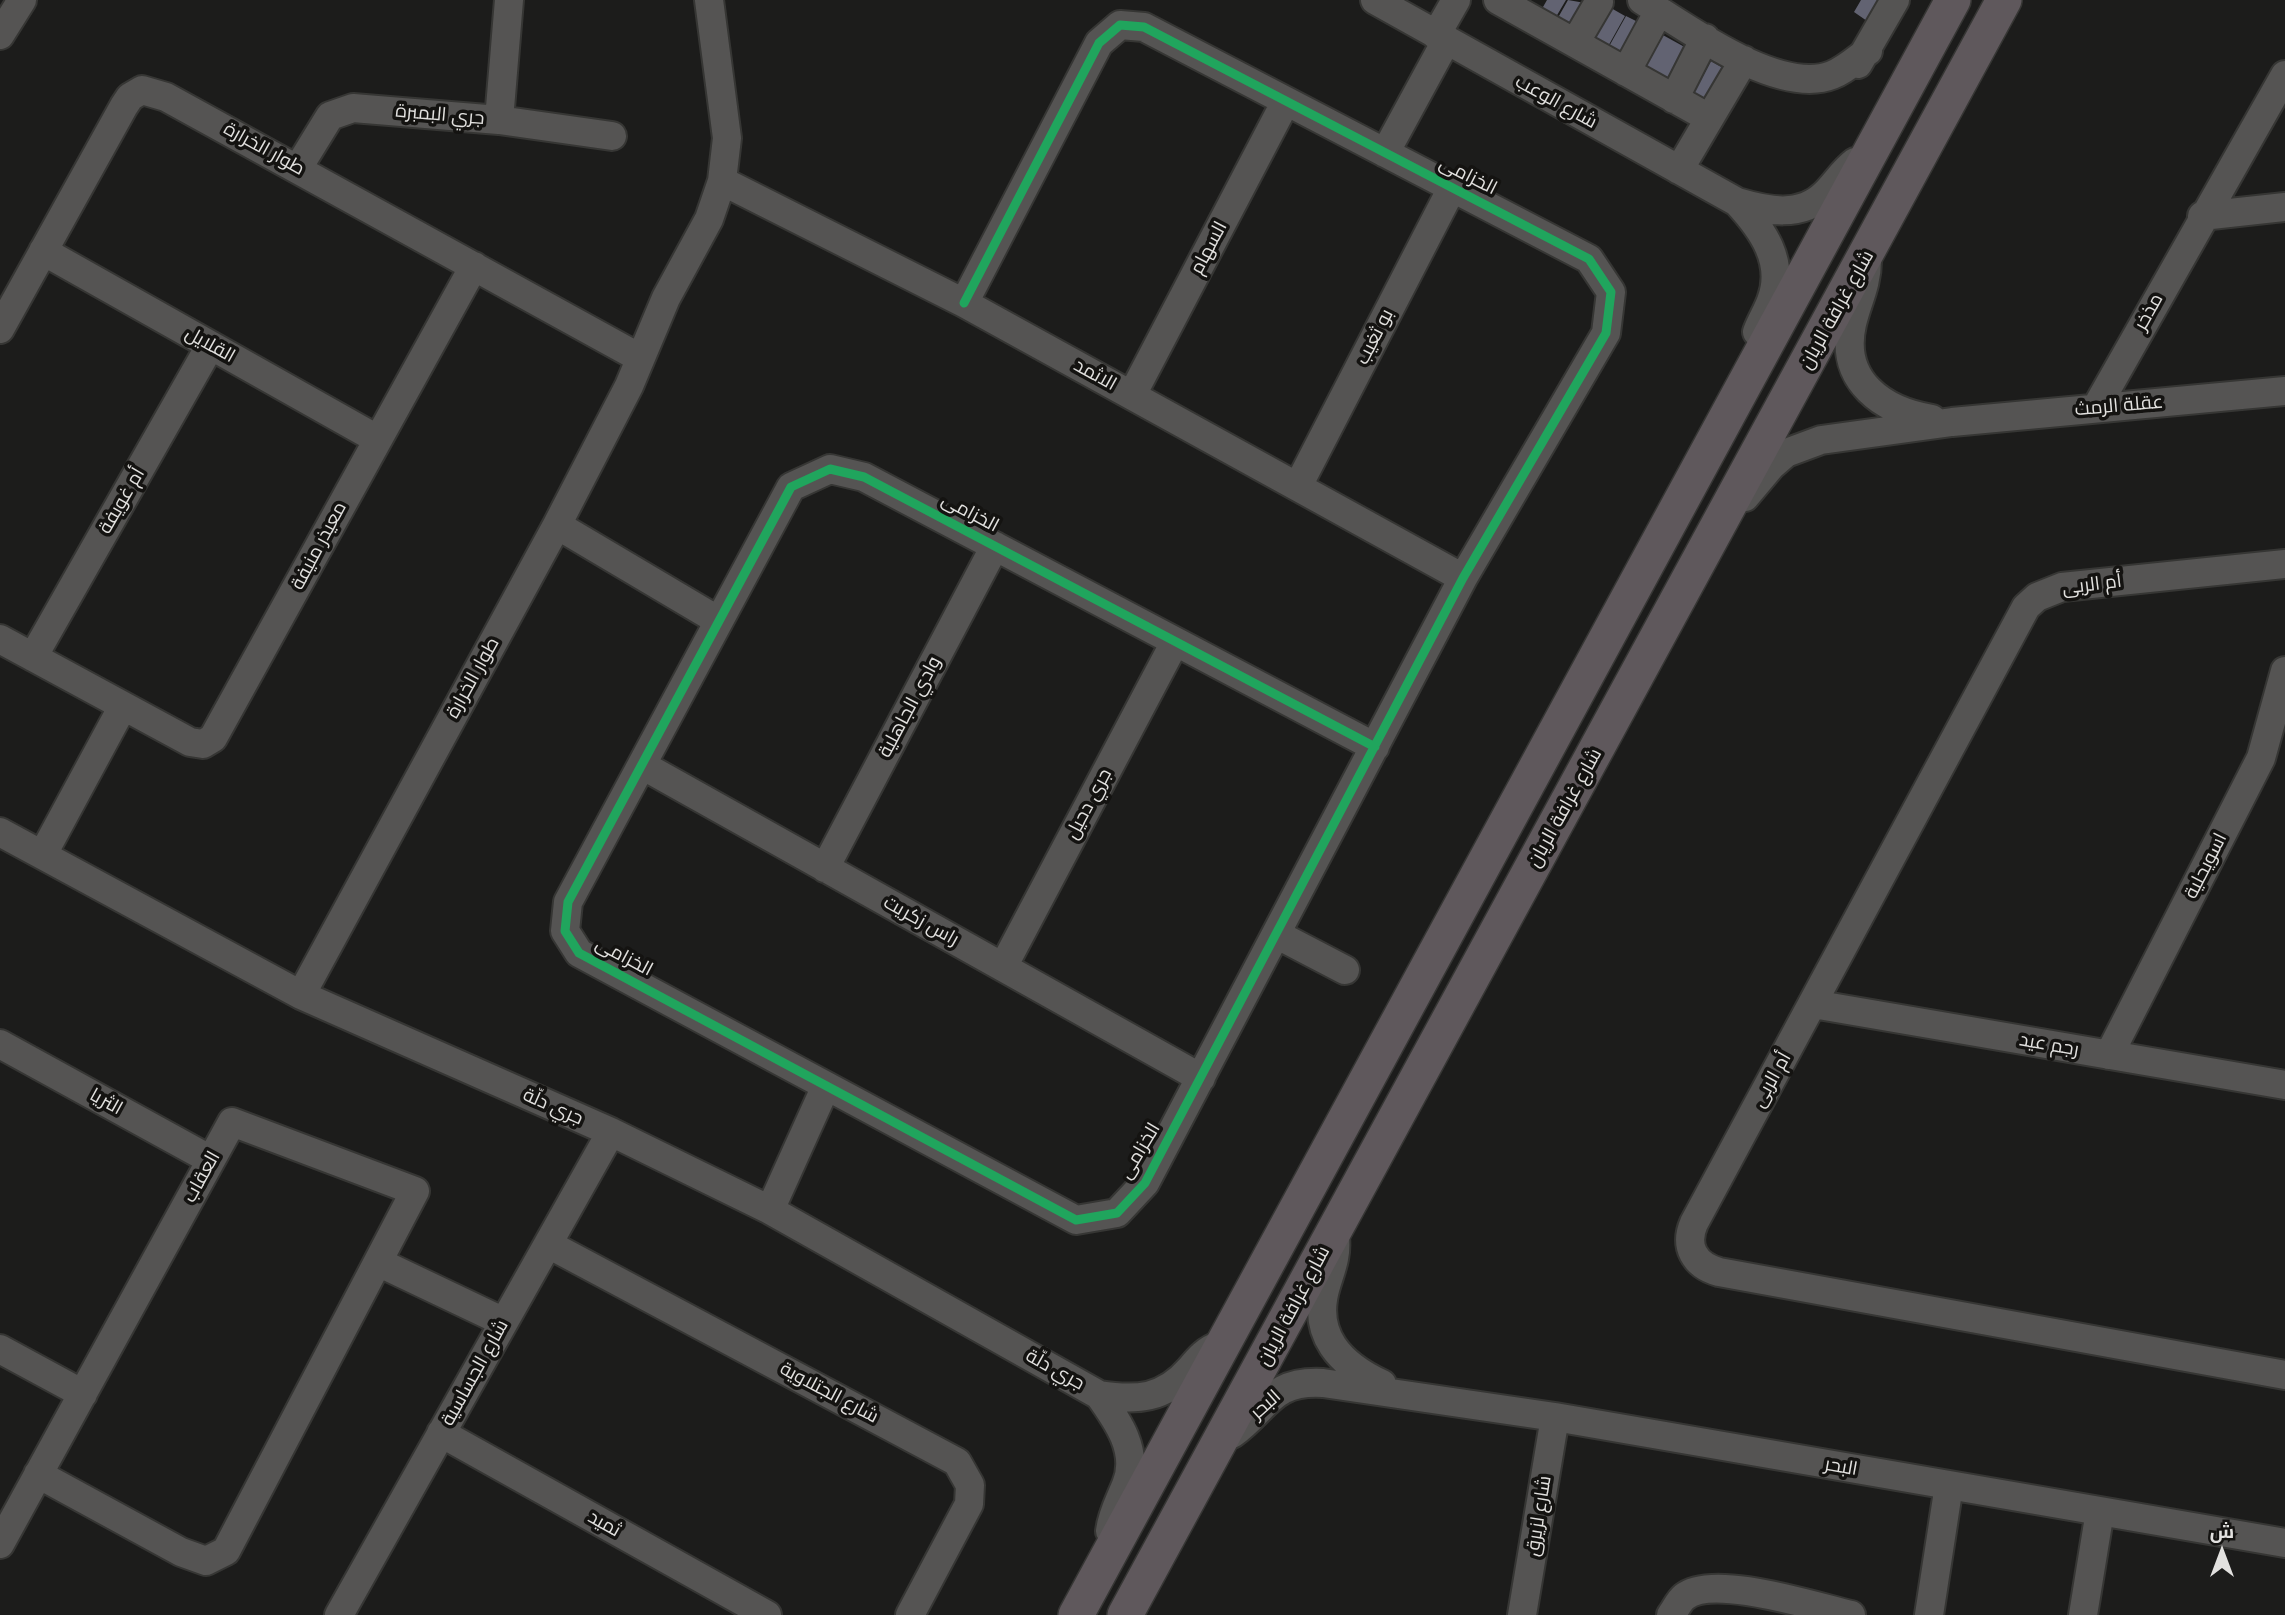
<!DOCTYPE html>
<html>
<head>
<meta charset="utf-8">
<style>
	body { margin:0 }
	#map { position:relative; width:2285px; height:1615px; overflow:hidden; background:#1c1c1b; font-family:"Noto Serif",Cairo,serif }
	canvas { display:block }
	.north { position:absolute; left:2187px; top:1517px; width:70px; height:70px; -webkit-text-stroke:5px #141311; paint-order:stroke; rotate:0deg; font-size:19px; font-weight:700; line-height:28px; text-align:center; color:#e2e1df }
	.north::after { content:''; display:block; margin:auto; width:24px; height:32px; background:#e2e1df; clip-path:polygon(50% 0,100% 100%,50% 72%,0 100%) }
</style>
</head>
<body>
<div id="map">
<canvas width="2285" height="1615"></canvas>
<div class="north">ش</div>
</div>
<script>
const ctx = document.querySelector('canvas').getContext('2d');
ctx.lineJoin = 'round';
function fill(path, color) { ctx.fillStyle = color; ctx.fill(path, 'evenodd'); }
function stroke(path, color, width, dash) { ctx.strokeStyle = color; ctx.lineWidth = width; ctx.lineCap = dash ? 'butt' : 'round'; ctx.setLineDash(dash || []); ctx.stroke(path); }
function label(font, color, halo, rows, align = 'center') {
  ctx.font = font + ' "Noto Serif",Cairo,serif'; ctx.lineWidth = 7; ctx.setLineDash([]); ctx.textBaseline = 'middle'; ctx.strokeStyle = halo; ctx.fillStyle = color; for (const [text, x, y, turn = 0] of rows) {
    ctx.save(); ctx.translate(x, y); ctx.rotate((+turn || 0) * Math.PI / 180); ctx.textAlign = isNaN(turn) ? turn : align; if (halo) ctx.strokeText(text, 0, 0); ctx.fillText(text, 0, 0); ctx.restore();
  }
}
const building = new Path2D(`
	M1547,0H1566L1553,22L1539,14Z
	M1568,0L1585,3L1569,31L1555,23Z
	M1861,0H1879L1867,21L1854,12Z
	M1611,8L1625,16L1606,50L1592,42Z
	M1626,16L1640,23L1621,58L1607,50Z
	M1661,34L1690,50L1671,85L1643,69Z
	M1711,61L1725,69L1706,103L1692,96Z`);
const minor = new Path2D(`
	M1375,0L1737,202C1767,211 1801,218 1825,194C1836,183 1843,171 1855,162
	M1498,0L1709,118
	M1642,0C1687,28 1779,96 1832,75C1845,70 1857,59 1868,51
	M0,35L22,0
	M1436,35L1456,0
	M1575,43L1599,2
	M1858,64L1895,0
	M1626,72L1659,11
	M1674,99L1705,38
	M499,120L509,0
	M1385,153L1446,41
	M298,168L330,116L353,108L499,120L612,136
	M1679,170L1744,60
	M722,181L964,303L1463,578
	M1737,202C1762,229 1786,262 1771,301C1767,312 1761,321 1757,332
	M2202,216L2285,207
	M43,251L377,439
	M1867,261C1867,285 1857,302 1852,324C1839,381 1883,411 1932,419
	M964,303L1099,43L1120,25L1144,27L1589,259L1611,292L1606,333L1463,578L1145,1183L1117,1213L1076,1220L579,953L565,931L568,902L791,487L830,469L864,477L1375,747
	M0,329L124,106L130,97L142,90L166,97L640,358
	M1132,395L1286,101
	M2096,408L2285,75
	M1298,486L1452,188
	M1745,497L1771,466L1786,453L1821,440L1952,422L2285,391
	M557,525L719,621
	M2285,564L2062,587L2037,597L2026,607L1694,1223C1684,1246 1694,1265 1719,1272L2285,1375
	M0,639L190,742L203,744L213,738L474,266
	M33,657L210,346
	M642,765L1201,1078
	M0,832L301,995L611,1132L770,1210L1099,1395C1137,1401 1164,1399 1190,1369C1199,1358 1206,1350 1220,1345
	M43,854L123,706
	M825,868L995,546
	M1276,934L1345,970
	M1003,967L1175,642
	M301,995L557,525L629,386L666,298L709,219L722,181L727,138L709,0
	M1813,1004L2285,1085
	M0,1044L211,1160
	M2109,1055L2261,758L2285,671
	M770,1210L826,1086
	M1335,1238C1337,1256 1331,1269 1326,1286C1311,1335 1341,1365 1382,1384
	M548,1244L957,1462L970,1485L969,1504L910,1615
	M378,1262L504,1322
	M0,1349L83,1394
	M1099,1395C1117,1420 1140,1452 1126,1485C1120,1500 1112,1514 1110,1531
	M441,1433L767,1615
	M1232,1434C1268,1408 1271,1380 1323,1383L1555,1417L2285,1543
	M0,1544C77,1403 155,1263 232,1122L415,1191L226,1551L206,1561L181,1552L38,1474
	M339,1615L611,1132
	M1522,1615L1555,1417
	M1671,1615C1675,1610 1679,1601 1684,1597C1712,1573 1816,1607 1851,1615
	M1929,1615L1949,1485
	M2083,1615L2100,1511`);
const major = new Path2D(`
	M1076,1615L1953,0
	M1125,1615L2004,0`);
const cycleway = new Path2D(`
	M964,303L1099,43L1120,25L1144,27L1589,259L1611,292L1606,333L1463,578L1145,1183L1117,1213L1076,1220L579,953L565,931L568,902L791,487L830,469L864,477L1375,747`);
const streetNames = [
	["شارع الوعب",1556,102,29],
	["جري البمبرة",440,115,5],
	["طوار الخرارة",264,149,29],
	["الخزامى",1468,176,27],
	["السهام",1209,248,-62],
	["شارع غرافة الريان",1837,310,-61],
	["مذخر",2149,312,-61],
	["بو ثغيب",1375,337,-63],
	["القلايل",210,345,29],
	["الاثمد",1095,375,29],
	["عقلة الرمث",2119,406,-5],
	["أم غويفة",122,501,-60],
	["الخزامى",970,513,28],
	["معيذر منيفة",319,546,-62],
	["أم الربى",2092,585,-7],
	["طوار الخرارة",473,678,-61],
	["وادي الجاهلية",910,707,-62],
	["جري دحيل",1089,804,-62],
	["شارع غرافة الريان",1565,808,-61],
	["اسويحلية",2206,866,-63],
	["راس زكريت",921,921,29],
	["الخزامى",624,957,28],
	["رجم عيد",2049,1045,10],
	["أم الربى",1772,1080,-61],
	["الثريا",106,1102,29],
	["جري دلّة",553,1107,24],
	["الخزامى",1140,1151,-59],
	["العقاب",202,1177,-61],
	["شارع غرافة الريان",1294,1306,-62],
	["جري دلّة",1055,1370,29],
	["شارع الجساسية",475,1373,-61],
	["شارع الجتلاوية",829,1393,28],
	["البحر",1266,1405,-42],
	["البحر",1841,1467,10],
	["شارع لزيرق",1539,1516,-81],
	["ثميد",604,1524,29]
];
fill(building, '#626372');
stroke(minor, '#363634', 32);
stroke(major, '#363634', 38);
stroke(minor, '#555453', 28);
stroke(major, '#5f585c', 35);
stroke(cycleway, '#20a55d', 9);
label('19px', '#e2e1df', '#141311', streetNames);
</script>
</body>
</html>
